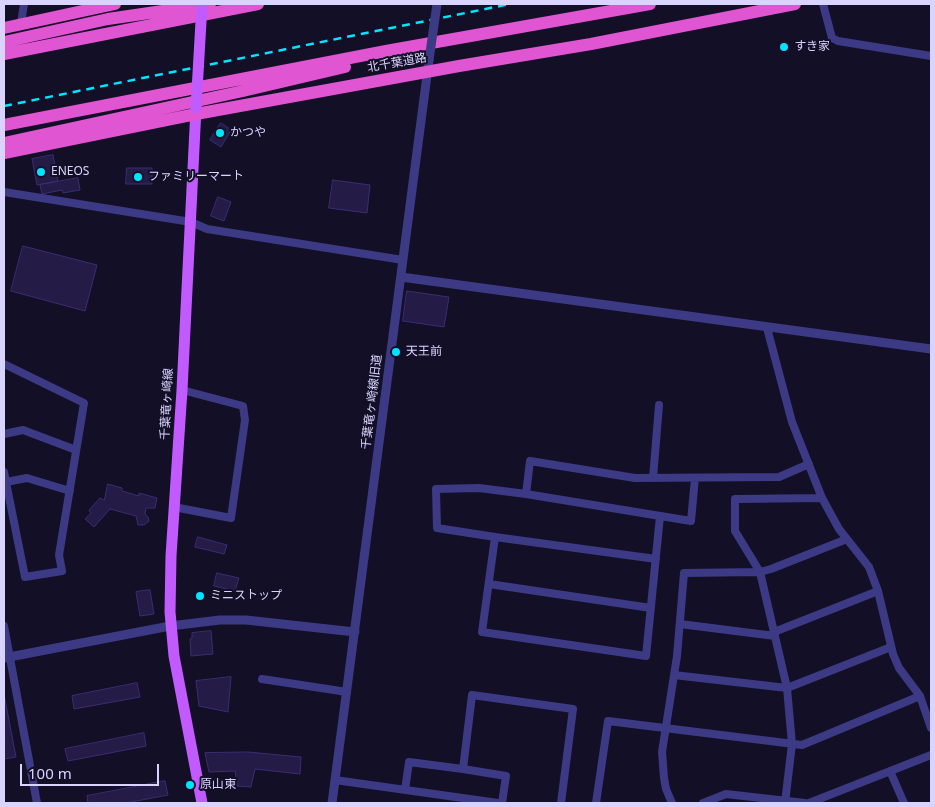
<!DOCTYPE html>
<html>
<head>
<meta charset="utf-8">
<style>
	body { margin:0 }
	#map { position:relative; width:935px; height:807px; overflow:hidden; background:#130f26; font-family:"Noto Sans",sans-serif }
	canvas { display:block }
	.frame { position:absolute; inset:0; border:5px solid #d9d4ff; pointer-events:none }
	.scale { position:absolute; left:20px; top:764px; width:139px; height:22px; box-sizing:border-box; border:2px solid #d9d4ff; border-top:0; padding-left:6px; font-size:15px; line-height:18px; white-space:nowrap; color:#d9d4ff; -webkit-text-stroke:4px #130f26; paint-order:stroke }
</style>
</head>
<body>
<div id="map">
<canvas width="935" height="807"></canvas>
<div class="frame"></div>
<div class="scale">100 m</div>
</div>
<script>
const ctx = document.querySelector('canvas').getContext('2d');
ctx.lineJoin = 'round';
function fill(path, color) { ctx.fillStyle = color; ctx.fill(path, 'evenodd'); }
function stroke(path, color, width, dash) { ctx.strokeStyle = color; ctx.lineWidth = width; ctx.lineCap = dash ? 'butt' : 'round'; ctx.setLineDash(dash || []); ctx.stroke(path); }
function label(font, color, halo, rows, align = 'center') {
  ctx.font = font + ' "Noto Sans","Noto Sans JP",sans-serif'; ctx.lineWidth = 4; ctx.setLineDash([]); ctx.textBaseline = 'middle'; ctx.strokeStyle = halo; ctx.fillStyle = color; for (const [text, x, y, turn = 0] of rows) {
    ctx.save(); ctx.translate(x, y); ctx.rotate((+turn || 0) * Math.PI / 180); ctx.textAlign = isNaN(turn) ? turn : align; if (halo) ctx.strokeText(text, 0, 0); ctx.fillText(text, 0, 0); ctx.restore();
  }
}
const building = new Path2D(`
	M221,123L231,130L221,147L210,140Z
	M53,155L58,181L37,185L32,159Z
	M127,168H152V184H126Z
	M78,178L80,190L63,193L62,190L42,194L40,185Z
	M333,180L370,185L367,213L329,208Z
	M218,197L231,202L224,221L211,216Z
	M23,246L97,265L85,311L11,291Z
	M407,291L449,297L444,327L403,321Z
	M108,484L122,488V491L139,496V493L157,498L155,508H146L145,514L148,517L149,521L144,525H138L136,516L110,509L94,527L85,519L91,513L89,510L100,498L104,500Z
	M198,537L227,545L224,554L195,547Z
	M217,573L239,578L235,591L214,586Z
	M150,590L154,614L140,616L136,592Z
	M211,631L213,654L191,656L190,639L192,638V633Z
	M231,677L228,712L199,706L196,681Z
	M137,683L140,697L74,709L72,696Z
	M4,694L16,757L4,759Z
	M144,733L146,746L68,761L65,749Z
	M248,752L301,757L300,774L255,769L251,787L237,786L235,771L209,772L205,753Z
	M165,781L168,795L126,803H88L87,796Z`);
const minor = new Path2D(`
	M823,4L832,38L838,41L931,56
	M21,23L24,4
	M4,192L191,222L207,229L403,260
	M767,328L792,422L822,498L839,529L869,567L878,591L893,654L899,668L920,696L931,728
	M4,364L84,403L59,555L62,571L25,577L4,472
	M4,434L23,430L76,450
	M653,478L659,405
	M695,478L691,521L526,494L530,461L635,478L779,477L809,464
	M6,482L27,478L70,491
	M174,507L231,518L245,420L243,406L182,390
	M495,537L437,528L436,489L479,488L526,494
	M656,559L495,537L482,632L646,656L660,516
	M489,584L651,608
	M680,624L775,636
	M4,626L37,803
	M774,632L878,591
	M674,675L787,688L891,647
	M262,679L347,692
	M890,771L904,803
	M335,780L498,803
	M405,790L409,762L463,769
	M502,803L506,776L463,769L472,695L573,709L561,803
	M596,803L608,721L802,745L920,696
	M672,803L666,789L664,778L662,752L677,656L684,573L760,572L771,569L847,539
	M703,803L726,794L805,803
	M785,803L792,744L787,688L760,572L735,531V499L822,498
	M809,803L931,755`);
const tertiary = new Path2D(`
	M401,277L931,349
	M4,658L170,626L220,620H246L355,632
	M332,803L429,60`);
const primary = new Path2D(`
	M196,108L182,390L171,556L170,612L174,656L202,803`);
const trunk = new Path2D(`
	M4,28L115,4
	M4,42L108,19L210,4
	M4,54L258,4
	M4,125L386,51L650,4
	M4,143L243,91L345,67
	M4,153L196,114L459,66L591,44L795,4`);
const rail = new Path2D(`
	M4,106L510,4`);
const tertiaryBridge = new Path2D(`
	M429,60L437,4`);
const primaryBridge = new Path2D(`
	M196,108L202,4`);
const markers = [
	[784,47,5,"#00e5ff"],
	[220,133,5,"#00e5ff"],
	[41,172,5,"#00e5ff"],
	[138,177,5,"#00e5ff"],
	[396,352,5,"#00e5ff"],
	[200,596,5,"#00e5ff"],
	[190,785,5,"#00e5ff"]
];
const poiNames = [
	["すき家",794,47],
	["かつや",230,133],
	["ENEOS",51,172],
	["ファミリーマート",148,177],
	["天王前",406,352],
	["ミニストップ",210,596],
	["原山東",200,785]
];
const streetNames = [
	["北千葉道路",397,63,-10],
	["千葉竜ヶ崎線旧道",372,402,-83],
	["千葉竜ヶ崎線",167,404,-87]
];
fill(building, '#241b47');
stroke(building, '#3b2d73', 1);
stroke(minor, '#3d3a85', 8);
stroke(tertiary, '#3d3a85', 9);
stroke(primary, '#c25bff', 11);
stroke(trunk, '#e055d1', 12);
stroke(rail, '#00e5ff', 2.5, [8, 6]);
stroke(tertiaryBridge, '#3d3a85', 9);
stroke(primaryBridge, '#c25bff', 11);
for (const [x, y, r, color] of markers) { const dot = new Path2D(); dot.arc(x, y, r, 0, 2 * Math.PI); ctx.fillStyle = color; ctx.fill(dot); stroke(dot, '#130f26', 2); }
label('12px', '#d9d4ff', '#130f26', poiNames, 'left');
label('12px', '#d9d4ff', '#130f26', streetNames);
</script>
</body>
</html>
